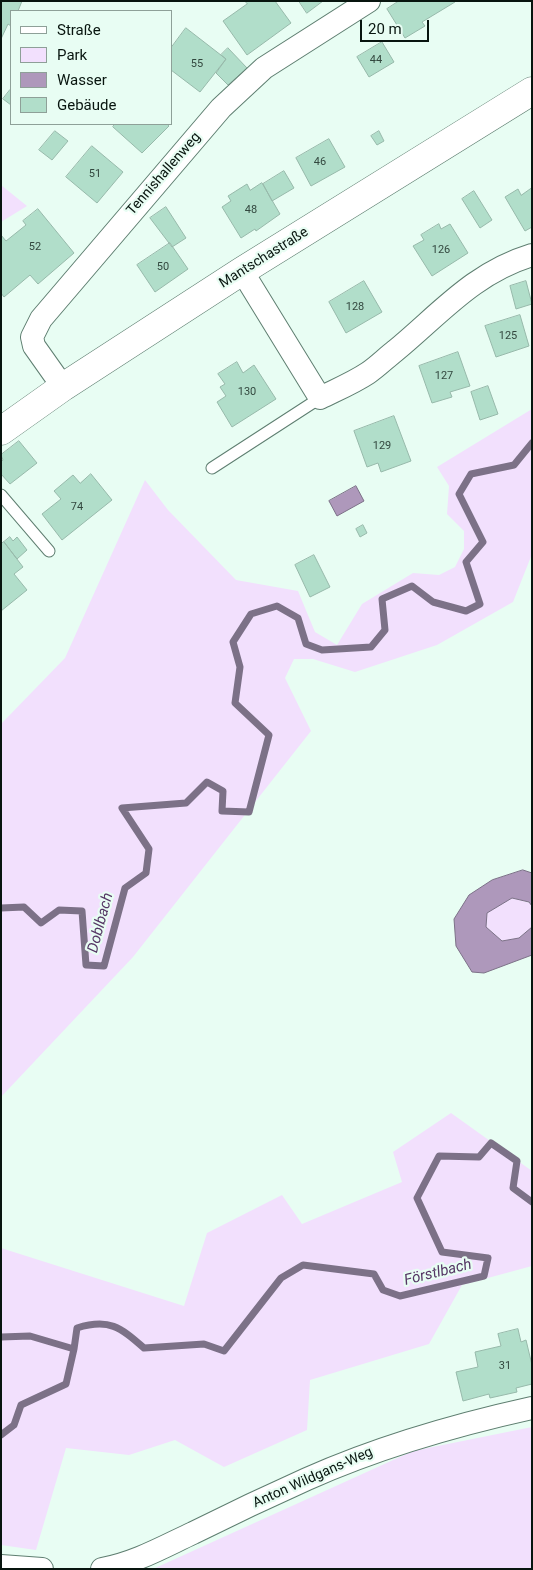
<!DOCTYPE html>
<html>
<head>
<meta charset="utf-8">
<style>
	body { margin:0 }
	#map { position:relative; width:533px; height:1570px; overflow:hidden; background:#e8fdf3; font-family:Roboto,sans-serif }
	canvas { display:block }
	.frame { position:absolute; inset:0; border:2px solid #08150f; pointer-events:none }
	.legend { position:absolute; left:10px; top:10px; width:162px; height:115px; box-sizing:border-box; background:#e8fdf3; border:1px solid #8ea098; margin:0; padding:6px 9px; list-style:none; font-size:15px; color:#08150f }
	.legend li { display:flex; align-items:center; gap:10px; height:25px }
	.legend b { width:25px; border:1px solid #8ea098 }
	.scale { position:absolute; left:360px; top:20px; width:69px; height:22px; box-sizing:border-box; border:2px solid #08150f; border-top:0; padding-left:6px; font-size:15px; line-height:18px; white-space:nowrap; color:#08150f; -webkit-text-stroke:4px #e8fdf3; paint-order:stroke }
</style>
</head>
<body>
<div id="map">
<canvas width="533" height="1570"></canvas>
<div class="frame"></div>
<ul class="legend">
<li><b style="height:6px;background:#fff"></b>Straße</li>
<li><b style="height:14px;background:#f2e0fd"></b>Park</li>
<li><b style="height:14px;background:#ae98bb"></b>Wasser</li>
<li><b style="height:14px;background:#b1deca"></b>Gebäude</li>
</ul>
<div class="scale">20 m</div>
</div>
<script>
const ctx = document.querySelector('canvas').getContext('2d');
ctx.lineJoin = 'round';
function fill(path, color) { ctx.fillStyle = color; ctx.fill(path, 'evenodd'); }
function stroke(path, color, width, dash) { ctx.strokeStyle = color; ctx.lineWidth = width; ctx.lineCap = dash ? 'butt' : 'round'; ctx.setLineDash(dash || []); ctx.stroke(path); }
function label(font, color, halo, rows, align = 'center') {
  ctx.font = font + ' Roboto,sans-serif'; ctx.lineWidth = 4.5; ctx.setLineDash([]); ctx.textBaseline = 'middle'; ctx.strokeStyle = halo; ctx.fillStyle = color; for (const [text, x, y, turn = 0] of rows) {
    ctx.save(); ctx.translate(x, y); ctx.rotate((+turn || 0) * Math.PI / 180); ctx.textAlign = isNaN(turn) ? turn : align; if (halo) ctx.strokeText(text, 0, 0); ctx.fillText(text, 0, 0); ctx.restore();
  }
}
const green = new Path2D(`
	M1,185L27,206L1,222Z
	M532,409V554L513,602L437,645L355,672L313,659H294L285,678L311,731L133,957L1,1097V724L65,658L145,480L168,510L236,580L298,591L315,632L337,645L362,604L413,573L439,575L455,567L464,549V531L447,514L449,486L437,467Z
	M512,898L530,903L532,906V927L519,938L502,941L486,927L487,913Z
	M451,1113L532,1171V1266L462,1285L429,1344L310,1380L307,1430L224,1467L175,1440L129,1455L66,1448L36,1550L1,1545V1248L184,1306L207,1233L282,1195L302,1224L402,1182L393,1152Z
	M532,1427V1569H153L413,1451Z`);
const water = new Path2D(`
	M356,486L364,501L337,516L329,501Z
	M523,870L532,873V906L529,902L512,898L487,913L486,927L502,941L519,938L532,927V955L484,973L472,972L456,946L454,919L469,895L492,880Z`);
const stream = new Path2D(`
	M1,908L24,907L41,923L59,910L82,911L86,965L104,966L125,888L146,873L149,849L122,808L186,803L207,782L223,791L222,811L249,812L269,735L235,703L240,667L233,642L251,614L277,606L298,618L306,644L322,650L371,647L385,630L382,599L412,586L433,602L466,611L480,604L466,562L483,542L459,494L471,474L514,465L532,443
	M1,1337L30,1336L74,1349L66,1384L21,1405L14,1425L1,1435
	M74,1349L77,1328C109,1318 120,1327 144,1348L204,1344L224,1351L281,1278L303,1265L374,1274L383,1290L400,1296L484,1276L488,1258L442,1252L417,1198L439,1156L479,1157L491,1143L517,1161L513,1188L532,1202`);
const building = new Path2D(`
	M1,1H22L18,11H11V26L8,24L1,39Z
	M245,1H275L291,23L247,55L223,21L247,4Z
	M299,1H323L307,13Z
	M399,1H454L455,2L422,22L425,26L405,38L387,9Z
	M186,28L226,59L200,92L171,70V48Z
	M382,42L394,62L369,77L357,57Z
	M228,48L247,68L228,85L216,73L226,59L221,55Z
	M10,90L11,91V105L3,99Z
	M115,124H167L169,126L142,153L113,127Z
	M55,131L68,141L52,160L39,150Z
	M379,131L384,141L377,145L371,136Z
	M329,139L345,167L311,186L296,158Z
	M92,146L123,172L97,203L66,177Z
	M284,171L294,188L272,201L263,184Z
	M262,183L280,214L256,231L255,229L241,238L222,207L231,201L228,196L247,184L250,190Z
	M532,188V227L525,231L505,197L518,189L521,195Z
	M474,191L492,220L480,228L462,199Z
	M166,207L186,238L172,247L150,218Z
	M38,209L74,253L38,284L30,275L4,297L1,293V235L6,241L26,225L23,221Z
	M439,224L441,229L450,224L468,253L432,276L413,246L424,240L421,235Z
	M170,243L188,269L155,292L137,265Z
	M364,281L382,312L346,333L329,302Z
	M526,281L532,304L516,309L510,286Z
	M520,315L529,346L496,357L485,326Z
	M458,352L470,386L450,392L452,397L432,403L419,366Z
	M237,362L243,373L254,365L276,399L232,427L217,402L226,396L220,387L225,384L218,374Z
	M488,386L498,414L480,420L471,392Z
	M394,416L411,461L381,472L378,463L367,467L354,431Z
	M19,441L37,463L10,484L1,474V462L3,460L1,455Z
	M91,474L112,500L62,540L42,514L61,499L54,491L73,475L80,483Z
	M363,525L367,533L360,537L356,529Z
	M10,537L13,541L17,537L27,550L17,559L4,542Z
	M4,542L23,567L14,574L27,590L1,611V544Z
	M314,555L330,587L310,597L295,565Z
	M518,1329L521,1342L526,1340L532,1365V1384L516,1388L517,1392L490,1398L489,1394L463,1401L456,1372L478,1367L475,1352L501,1346L498,1334Z`);
const lane = new Path2D(`
	M212,468L320,398
	M1,495L49,551`);
const street = new Path2D(`
	M242,271L320,398C336,390 353,383 368,373C377,367 386,358 395,351C440,314 473,273 532,255
	M63,387L34,346L32,337L41,319L221,108L264,68L369,1
	M1,1566L42,1569
	M102,1569C135,1563 163,1547 193,1533C231,1514 269,1496 307,1479C379,1447 455,1425 532,1408`);
const secondary = new Path2D(`
	M1,431L63,387L242,271L532,91`);
const numberNames = [
	["44",376,60],
	["55",197,64],
	["46",320,162],
	["51",95,174],
	["48",251,210],
	["52",35,247],
	["126",441,250],
	["50",163,267],
	["128",355,307],
	["125",508,336],
	["127",444,376],
	["130",247,392],
	["129",382,446],
	["74",77,507],
	["31",505,1366]
];
const streetNames = [
	["Tennishallenweg",164,174,-49],
	["Mantschastraße",264,258,-32],
	["Anton Wildgans-Weg",313,1478,-24]
];
const waterNames = [
	["Doblbach",101,923,-75],
	["Förstlbach",438,1273,-14]
];
fill(green, '#f2e0fd');
fill(water, '#ae98bb');
stroke(water, '#7c7187', 1);
stroke(stream, '#7c7187', 7);
fill(building, '#b1deca');
stroke(building, '#97b9aa', 1);
stroke(lane, '#5e7e70', 13);
stroke(street, '#5e7e70', 24);
stroke(secondary, '#5e7e70', 29);
stroke(lane, '#fff', 11);
stroke(street, '#fff', 22);
stroke(secondary, '#fff', 28);
label('11px', '#32473e', null, numberNames);
label('14px', '#08150f', '#e8fdf3', streetNames);
label('italic 15px', '#553665', '#e8fdf3', waterNames);
</script>
</body>
</html>
